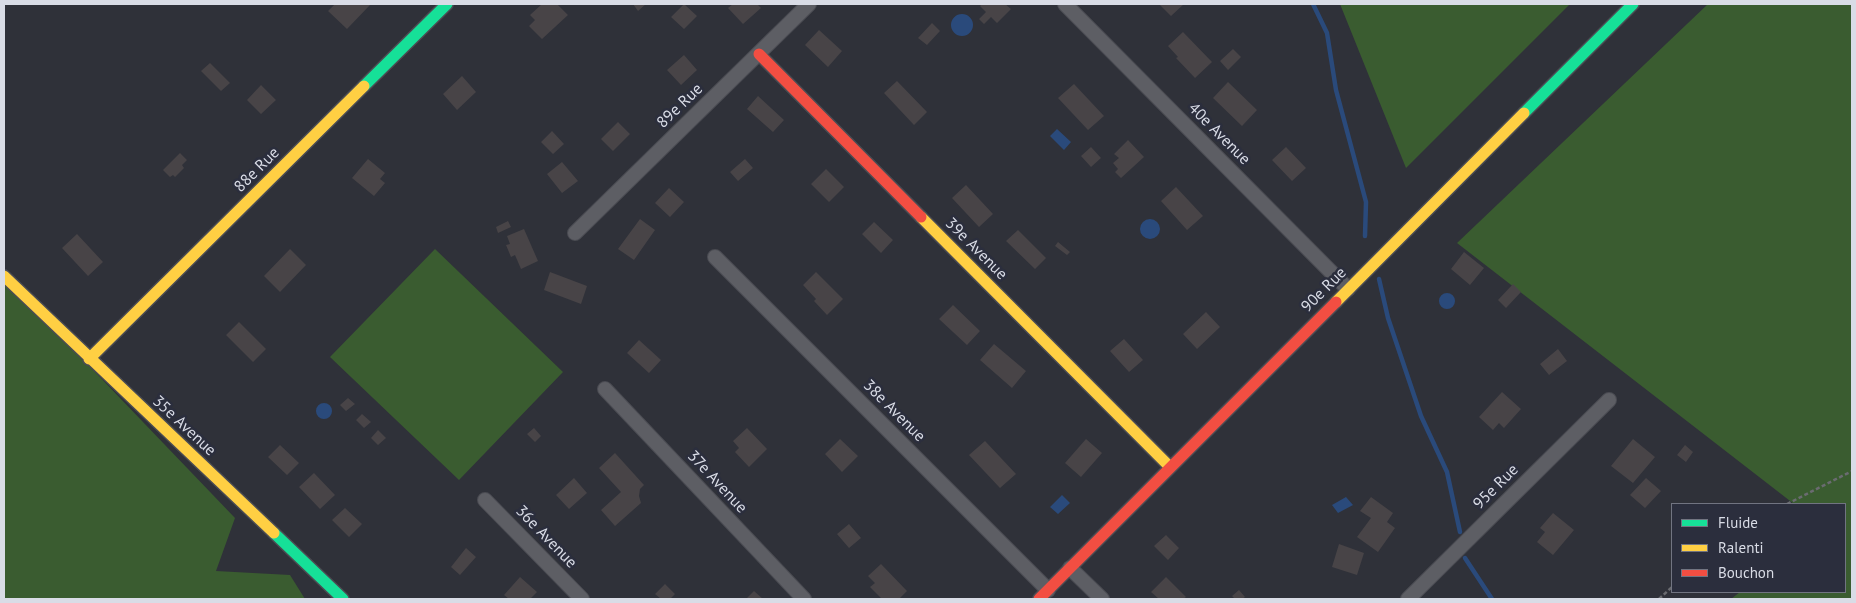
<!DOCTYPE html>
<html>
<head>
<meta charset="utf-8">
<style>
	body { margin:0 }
	#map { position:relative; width:1856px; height:603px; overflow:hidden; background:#2f3139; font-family:"PT Sans",sans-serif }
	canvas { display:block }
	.frame { position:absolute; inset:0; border:5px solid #d9dce6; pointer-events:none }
	.legend { position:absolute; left:1671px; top:503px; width:175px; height:90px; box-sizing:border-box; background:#2b2e3d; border:1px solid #717481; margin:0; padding:6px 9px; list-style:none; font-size:15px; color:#d9dce6 }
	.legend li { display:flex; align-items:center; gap:10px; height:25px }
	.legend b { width:25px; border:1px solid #717481 }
</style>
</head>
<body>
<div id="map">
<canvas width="1856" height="603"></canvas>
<div class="frame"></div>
<ul class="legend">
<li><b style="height:6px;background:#16e098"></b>Fluide</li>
<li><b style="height:6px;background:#ffcf43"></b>Ralenti</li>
<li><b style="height:6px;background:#f24e42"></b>Bouchon</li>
</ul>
</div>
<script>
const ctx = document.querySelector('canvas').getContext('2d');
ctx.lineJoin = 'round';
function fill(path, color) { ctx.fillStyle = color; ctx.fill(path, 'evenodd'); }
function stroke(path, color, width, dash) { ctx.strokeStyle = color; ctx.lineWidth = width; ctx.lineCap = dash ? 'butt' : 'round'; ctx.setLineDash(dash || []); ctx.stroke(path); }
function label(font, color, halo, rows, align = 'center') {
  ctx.font = font + ' "PT Sans",sans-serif'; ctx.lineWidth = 5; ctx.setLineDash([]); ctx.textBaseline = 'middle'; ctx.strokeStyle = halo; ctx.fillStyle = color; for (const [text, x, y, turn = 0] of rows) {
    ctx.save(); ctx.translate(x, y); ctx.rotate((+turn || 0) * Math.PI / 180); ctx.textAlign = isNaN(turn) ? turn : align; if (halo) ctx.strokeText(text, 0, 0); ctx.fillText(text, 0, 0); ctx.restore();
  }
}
const green = new Path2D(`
	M1340,4H1570L1406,168Z
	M1708,4H1852V599H1731L1740,592H1845V504H1794L1457,243Z
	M435,249L563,372L459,480L330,357Z
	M4,277L235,518L216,571L290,575L305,599H4Z`);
const water = new Path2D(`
	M951 25a11 11 0 1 1 22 0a11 11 0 1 1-22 0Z
	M1057,129L1071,142L1064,150L1050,136Z
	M1140 229a10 10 0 1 1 20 0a10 10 0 1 1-20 0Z
	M1439 301a8 8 0 1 1 16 0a8 8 0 1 1-16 0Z
	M316 411a8 8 0 1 1 16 0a8 8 0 1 1-16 0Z
	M1062,495L1070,503L1058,514L1050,507Z
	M1346,497L1353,505L1338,513L1332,505Z`);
const stream = new Path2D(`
	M1313,4L1327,33L1336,90L1366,202L1365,236
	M1379,279L1388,318L1421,416L1447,472L1460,532
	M1465,558L1492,599`);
const building = new Path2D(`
	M335,4H368L370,5L347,29L328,11Z
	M542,4H557L568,15L542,39L529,26L535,20L530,15Z
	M633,4H646L638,11Z
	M684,4L697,16L684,29L671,17Z
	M733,4H757L761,8L743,24L728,8Z
	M982,4H1005L1011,9L997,23L991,17L984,24L979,19L986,12L980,6Z
	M1159,4H1184L1171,16Z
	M932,23L940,31L927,45L918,38Z
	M819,30L842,51L828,67L805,45Z
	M1183,32L1212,62L1195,78L1176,58L1178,57L1168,46Z
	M1233,49L1241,57L1228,70L1220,61Z
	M684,55L697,70L681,85L667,70Z
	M210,63L230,83L221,91L201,71Z
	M462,76L476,92L457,110L443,94Z
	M897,81L927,112L914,125L884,93Z
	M1228,82L1257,110L1242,126L1213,98Z
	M1074,84L1104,116L1088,130L1058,98Z
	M261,85L276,100L261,114L247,100Z
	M758,96L784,120L773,132L747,109Z
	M618,122L630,134L613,151L601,139Z
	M552,131L564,144L553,154L541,142Z
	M1128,140L1144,157L1121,178L1115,172L1118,169L1113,163L1119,158L1114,154Z
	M1091,147L1101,158L1091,167L1081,156Z
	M1286,147L1306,168L1292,181L1272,160Z
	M180,153L187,160L182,165L184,168L175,177L173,175L170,177L163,170Z
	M368,159L385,173L380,179L385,183L374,196L352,178Z
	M745,159L753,168L738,181L730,172Z
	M562,162L578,181L562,193L547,174Z
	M826,169L844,187L829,202L811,184Z
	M966,185L993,214L979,227L952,198Z
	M1176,187L1203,216L1187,230L1161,201Z
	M669,188L684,202L670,217L655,203Z
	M640,219L655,230L634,260L618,249Z
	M508,221L511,227L498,233L496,227Z
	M874,222L893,240L881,253L862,234Z
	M524,229L538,261L521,269L515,255L511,257L506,245L510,244L507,236Z
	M1018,230L1046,258L1035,269L1006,241Z
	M77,234L103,262L88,276L62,248Z
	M1058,242L1070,252L1067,255L1055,246Z
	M290,249L306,265L280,292L264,276Z
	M1464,252L1484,268L1470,285L1451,269Z
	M550,272L587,286L581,304L544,290Z
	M816,272L843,299L827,315L814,301L816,299L803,285Z
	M1513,284L1521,292L1506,308L1498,300Z
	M953,305L980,331L967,345L939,319Z
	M1206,312L1220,327L1197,349L1183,334Z
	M239,322L266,349L253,362L226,335Z
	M1124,339L1143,360L1129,372L1110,351Z
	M639,340L661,360L649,373L627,353Z
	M994,344L1026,371L1012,388L980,360Z
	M1558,349L1567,361L1549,375L1540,364Z
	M1502,392L1521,409L1504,428L1499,423L1493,430L1479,417Z
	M348,398L355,404L346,411L340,405Z
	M362,414L371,422L364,428L356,420Z
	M534,428L541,436L535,442L527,434Z
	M747,428L767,449L749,467L735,452L739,448L733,441Z
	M378,430L386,438L378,445L371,438Z
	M840,439L858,456L842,472L825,454Z
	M1086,439L1102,453L1081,477L1065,463Z
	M1633,439L1655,457L1633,483L1611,466Z
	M985,441L1016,474L1000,488L969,455Z
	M280,445L299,463L287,475L268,457Z
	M1685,445L1693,452L1686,462L1677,455Z
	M615,453L644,485L640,489L639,496L641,503L615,526L601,510L621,492L599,468Z
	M314,473L335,495L320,509L299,487Z
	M574,478L587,493L569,509L556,495Z
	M1646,478L1661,491L1645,508L1630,495Z
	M1371,497L1393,513L1387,522L1395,528L1378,552L1357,537L1371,518L1360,511Z
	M345,508L362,524L349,537L332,520Z
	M1553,513L1574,530L1553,555L1537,542L1545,532L1540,528Z
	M849,524L861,538L849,548L837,534Z
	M1166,535L1179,548L1168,560L1154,546Z
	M1339,544L1364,553L1357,575L1332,567Z
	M466,548L476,557L460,575L451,567Z
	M881,564L907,591L899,599H882L870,587L875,583L868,576Z
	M520,577L537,592L530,599H509L504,595Z
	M1166,577L1186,597L1183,599H1159L1151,592Z
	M665,584L675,594L670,599H661L655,594Z
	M1239,590L1245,597L1242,599H1235L1232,596Z
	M754,591L763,599H746Z`);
const path = new Path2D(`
	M1787,504L1852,471
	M1659,599L1672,587`);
const street = new Path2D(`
	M1065,4L1348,289
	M575,233L809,4
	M715,257L1048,590
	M605,389L804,599
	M485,500L582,599
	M1070,568L1102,599
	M1408,599L1609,400`);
const fast = new Path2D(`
	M364,86L447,4
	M1524,113L1633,4
	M274,533L343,599`);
const slow = new Path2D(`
	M921,217L1170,467
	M4,276L274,533
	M1336,302L1524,113
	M89,359L364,86`);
const jam = new Path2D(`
	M759,54L921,217
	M1039,599L1336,302`);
const streetNames = [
	["89e Rue",680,106,-44],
	["40e Avenue",1219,134,45],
	["88e Rue",257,170,-45],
	["39e Avenue",976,249,45],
	["90e Rue",1324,290,-45],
	["38e Avenue",894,411,45],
	["35e Avenue",184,426,43],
	["37e Avenue",717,482,47],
	["95e Rue",1496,487,-45],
	["36e Avenue",546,537,46]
];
fill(green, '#3a5c30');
fill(water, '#2a4a7b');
stroke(stream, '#2a4a7b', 4.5);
fill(building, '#484447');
stroke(street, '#4b4c53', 16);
stroke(fast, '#4b4c53', 14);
stroke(slow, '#4b4c53', 14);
stroke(jam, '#4b4c53', 14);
stroke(path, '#6a6b70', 2.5, [4, 2.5]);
stroke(street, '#5d5e64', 14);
stroke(fast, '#16e098', 11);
stroke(slow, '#ffcf43', 11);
stroke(jam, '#f24e42', 11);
label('16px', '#d9dce6', '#2b2e3d', streetNames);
</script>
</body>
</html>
